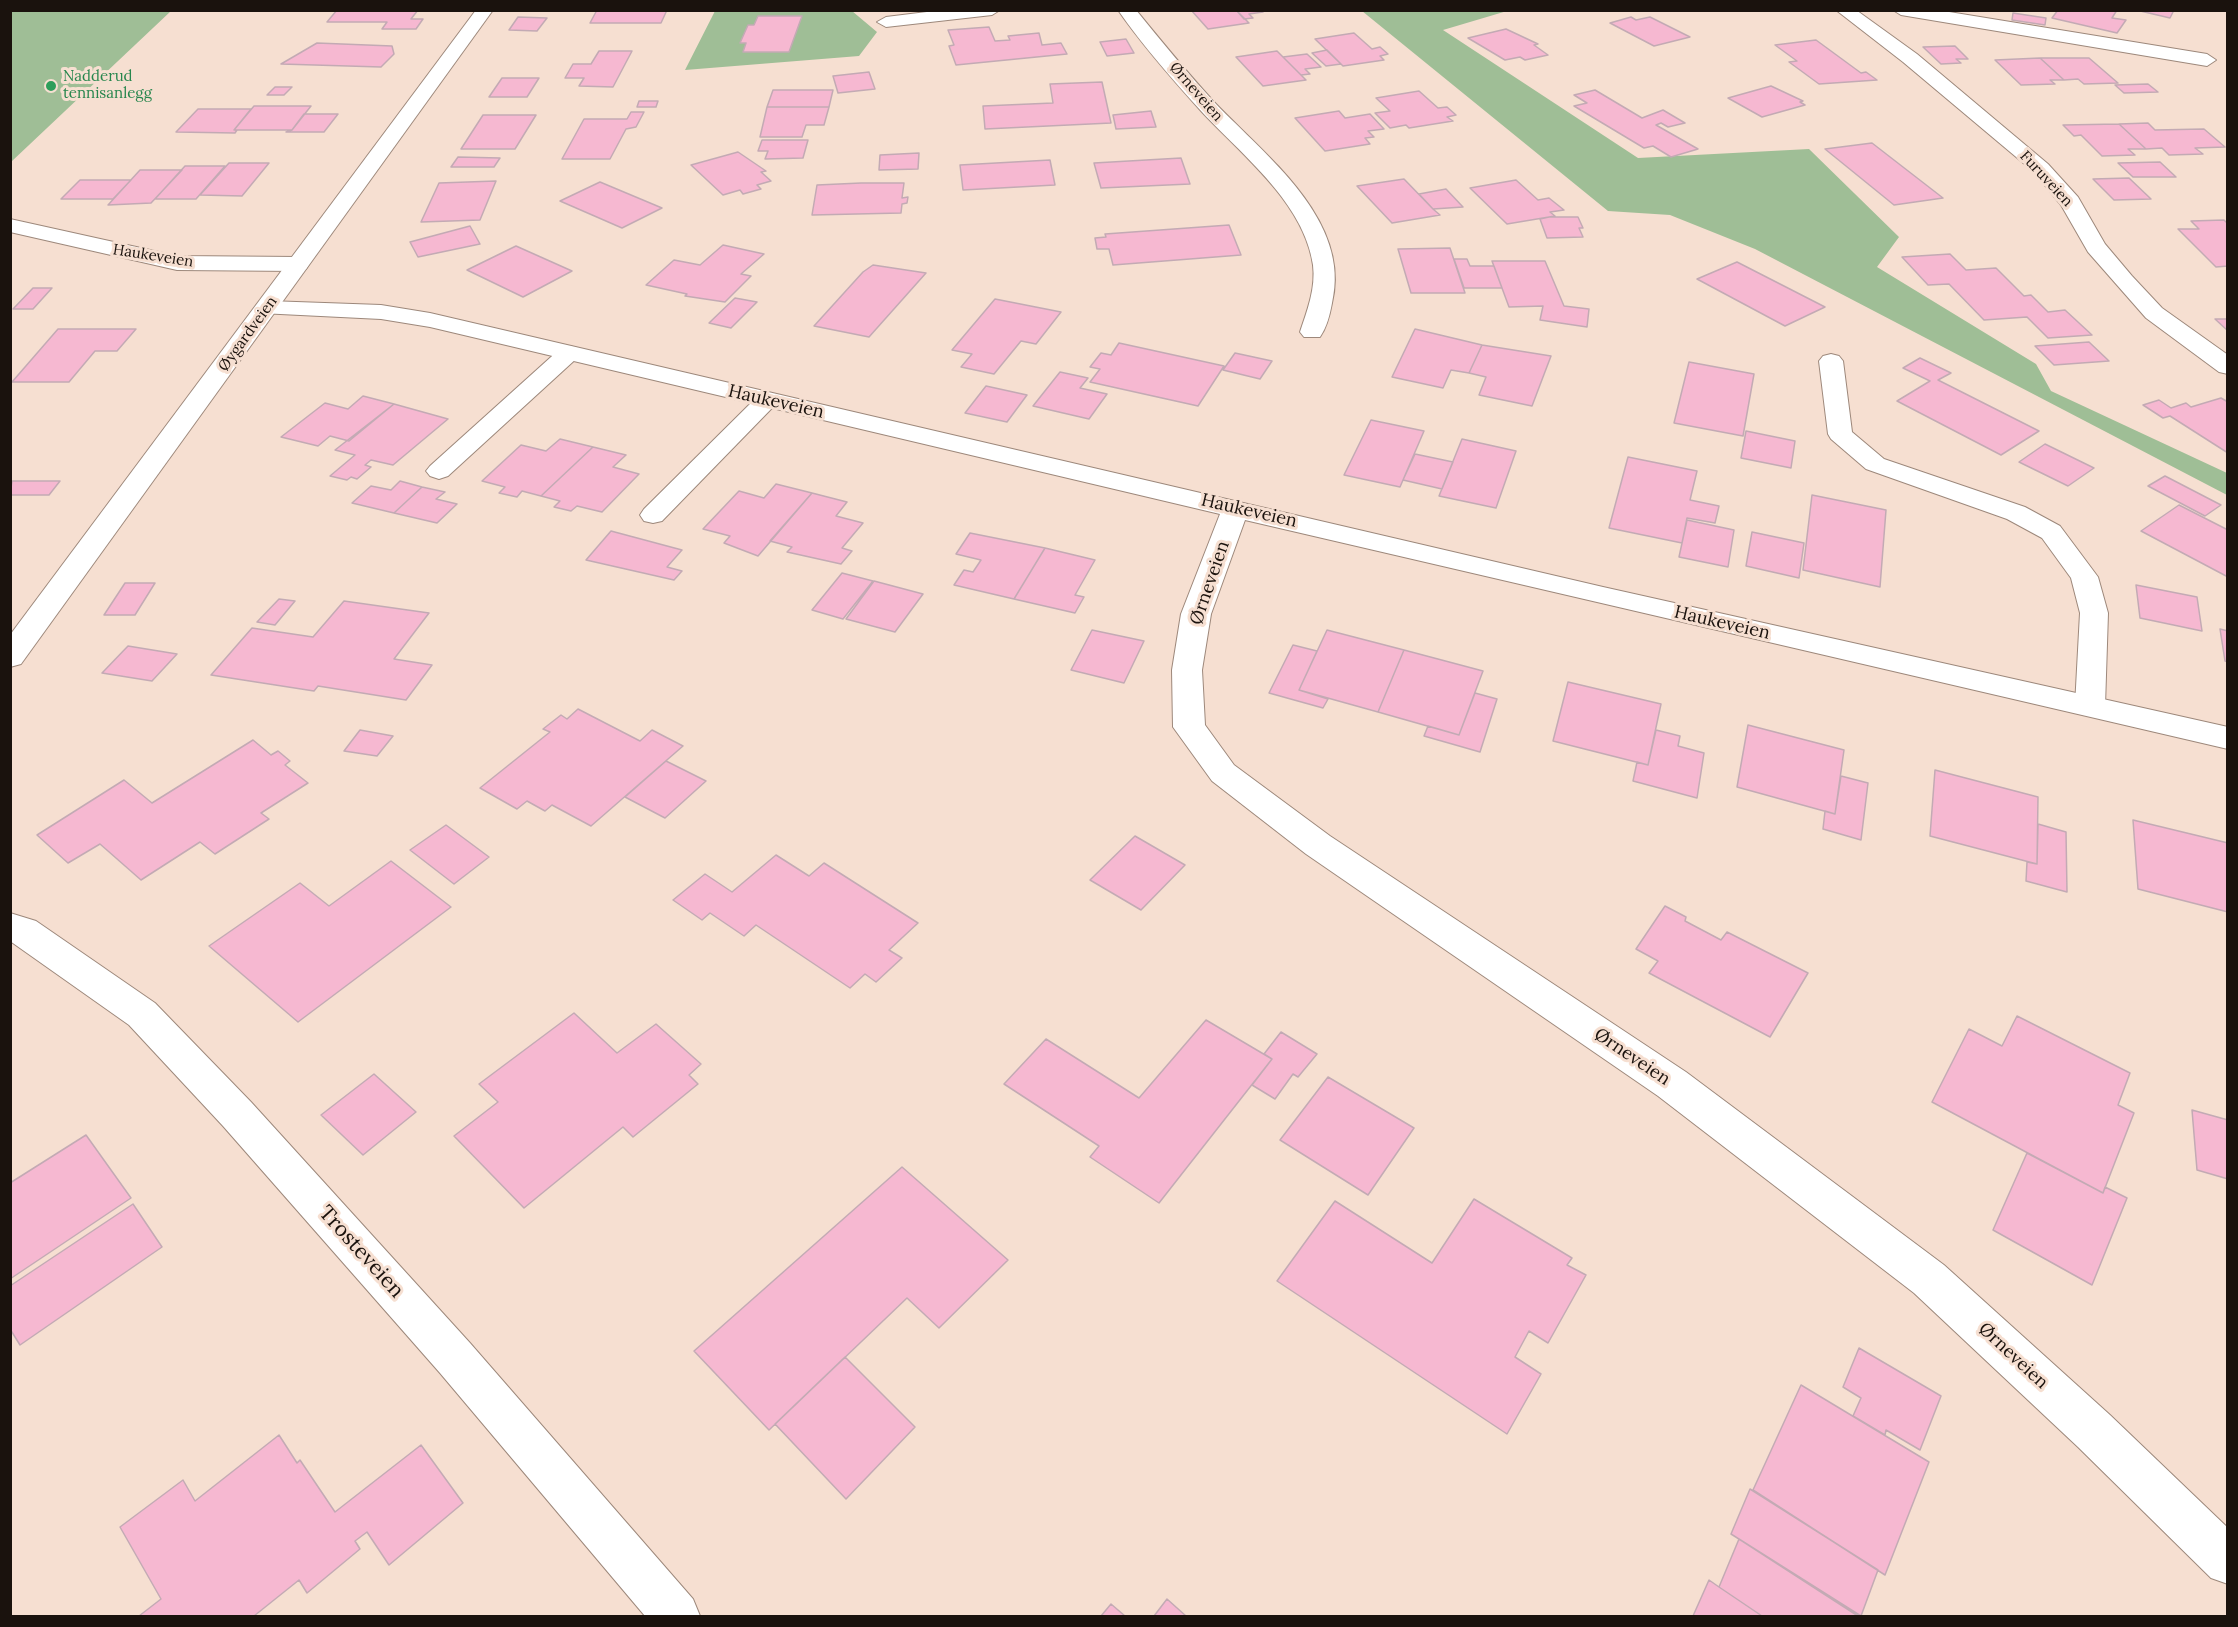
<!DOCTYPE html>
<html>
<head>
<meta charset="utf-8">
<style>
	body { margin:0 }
	#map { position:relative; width:2238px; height:1627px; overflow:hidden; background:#f6dfd1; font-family:Lora,serif }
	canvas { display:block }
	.frame { position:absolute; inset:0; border:12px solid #1a120d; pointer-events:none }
</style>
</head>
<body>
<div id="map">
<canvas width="2238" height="1627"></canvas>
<div class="frame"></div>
</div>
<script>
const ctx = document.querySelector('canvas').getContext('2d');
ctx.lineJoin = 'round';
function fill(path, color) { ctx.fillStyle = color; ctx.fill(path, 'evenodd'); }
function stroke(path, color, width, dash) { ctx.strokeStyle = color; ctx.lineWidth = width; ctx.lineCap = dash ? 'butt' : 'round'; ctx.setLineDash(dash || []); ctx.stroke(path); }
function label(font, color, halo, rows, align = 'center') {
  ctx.font = font + ' Lora,serif'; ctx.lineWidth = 6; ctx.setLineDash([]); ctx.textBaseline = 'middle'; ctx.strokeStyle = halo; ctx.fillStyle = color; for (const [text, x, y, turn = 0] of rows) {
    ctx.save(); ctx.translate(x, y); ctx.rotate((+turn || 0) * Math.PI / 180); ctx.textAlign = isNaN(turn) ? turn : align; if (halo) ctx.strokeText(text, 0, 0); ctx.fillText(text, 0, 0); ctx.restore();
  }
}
const green = new Path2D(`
	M11,10H171V11L11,162Z
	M715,11H852L877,32L859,56L685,70Z
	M1362,11H1507L1443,30L1638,158L1809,149L1899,237L1877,267L2036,364L2051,391L2227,473V495L1755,249L1670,215L1608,211Z`);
const building = new Path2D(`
	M337,10H418L411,19H423L416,29H382L387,22H327Z
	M597,10H667L661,23H590Z
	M1191,10H1236L1249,23L1208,29Z
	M1236,10H1262L1263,12L1249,14L1253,18L1244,19Z
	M2058,10H2117L2112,18L2126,20L2117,33L2052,18Z
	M2136,10H2174L2170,18Z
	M2013,13L2046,18L2045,25L2012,20Z
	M758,16H802L789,52H743L746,43H740L748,25H754Z
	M518,17L547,18L537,31L509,30Z
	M1631,17L1636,20L1650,17L1690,37L1654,46L1610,23Z
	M989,27L995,41L1010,40L1008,36L1039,33L1042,45L1061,43L1067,54L956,65L949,46L954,45L948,30Z
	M1506,29L1538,44L1534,45L1548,55L1525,60L1520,57L1505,60L1468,38Z
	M1354,33L1372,49L1380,47L1388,54L1380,56L1384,60L1343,66L1315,39Z
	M1126,39L1134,53L1107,56L1100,42Z
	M1816,40L1861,73L1866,72L1877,80L1819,84L1789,62L1797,61L1775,45Z
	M317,43L392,46L394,54L381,67L281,64Z
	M1955,46L1968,59H1956L1961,63L1941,64L1923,47Z
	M1327,50L1341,64L1326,66L1312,53Z
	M599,51H632L613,87L579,86L584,78H565L573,64H591Z
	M1277,51L1306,80L1263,86L1236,57Z
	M1307,54L1321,67L1305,69L1310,74L1301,75L1283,57Z
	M2040,58H2089L2118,83L2084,84L2078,79L2064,80Z
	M2040,58L2064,80H2050L2055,84L2021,85L1995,60Z
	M869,72L875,89L838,93L833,76Z
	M502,78H539L527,97H489Z
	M1102,82L1111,123L985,129L983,106L1053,103L1050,84Z
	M2148,84L2158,92L2124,93L2115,85Z
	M1771,86L1803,101L1800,102L1805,105L1762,117L1728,98Z
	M275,87H292L284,95H267Z
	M773,90H833L829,107H767Z
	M1595,90L1642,118L1663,110L1685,123L1668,127L1661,123L1656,125L1698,149L1671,157L1653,146L1644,148L1574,106L1587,103L1574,95Z
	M1419,91L1438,108L1447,107L1456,115L1447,117L1453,121L1409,128L1406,125L1390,128L1375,113L1390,111L1376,98Z
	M639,101H658L656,107H637Z
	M254,106H311L292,130H234Z
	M767,107H829L824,125H806L802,137H760Z
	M198,109H251L234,130H237L235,133L176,132Z
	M1151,111L1156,127L1116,129L1113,115Z
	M1339,111L1345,118L1370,114L1384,129L1368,131L1374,137L1365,138L1370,144L1325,151L1295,118Z
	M631,112H644L636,127L626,129L610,159H562L584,119H627Z
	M304,114H338L324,132H286L292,130Z
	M483,115H536L515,149H461Z
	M2148,123L2155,130L2204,129L2225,147L2195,148L2203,154L2169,155L2162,148L2146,149L2119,124Z
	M2119,124L2146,149H2128L2135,155L2102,156L2081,135L2074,136L2063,125Z
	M762,140H808L803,158L765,159L768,151H758Z
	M1872,143L1943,198L1894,205L1825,149Z
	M738,152L766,171L761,172L771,181L757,185L761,189L743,194L740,190L723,195L691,165Z
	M919,153L918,169L879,170L880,155Z
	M458,157L500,158L494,167H451Z
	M1181,158L1190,184L1101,188L1094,163Z
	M1050,160L1055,185L963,190L960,165Z
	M2160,162L2176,177H2133L2118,163Z
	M229,163H269L242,196L200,195Z
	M185,166H225L196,199H155Z
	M140,170H182L151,203L108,205Z
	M2129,178L2151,199L2114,200L2093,179Z
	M1404,179L1433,209L1440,215L1392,223L1357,186Z
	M80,180H131L113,199H61Z
	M1516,180L1538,200L1549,198L1564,210L1550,212L1555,216L1507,224L1470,188Z
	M496,181L480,220L421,222L439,183Z
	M600,182L662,208L622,228L560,201Z
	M861,183H904L902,198L908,197L907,203L902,204L901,213L812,215L817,185Z
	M1446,189L1463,207L1433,209L1419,194Z
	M1549,217H1578L1583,228H1579L1583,237L1547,238L1540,219Z
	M2224,220L2228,224V266L2216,267L2178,229H2199L2191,221Z
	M1229,225L1241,255L1113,265L1109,249H1097L1095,238L1106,237L1105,234Z
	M470,226L480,244L418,257L410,242Z
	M723,245L764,254L741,274L751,276L725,302L685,296L687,294L646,285L674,260L700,265Z
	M516,246L572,271L523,297L467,270Z
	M1450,248L1465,293H1411L1398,249Z
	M1950,254L1966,270L1996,268L2024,296L2031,295L2048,312L2065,310L2092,335L2048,338L2027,317L1984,320L1949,284L1928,285L1902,257Z
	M1454,259H1467L1470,266H1494L1502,288H1464Z
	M1492,261H1545L1564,306L1589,309L1587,327L1540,320L1543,306L1509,307Z
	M1737,262L1825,307L1785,326L1697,279Z
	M873,265L926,273L869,337L814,326L863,272Z
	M33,288H52L33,309H13Z
	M735,298L757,302L731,328L709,323Z
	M995,299L1061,312L1036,344L1021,341L994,374L961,367L972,354L952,350Z
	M2215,319H2228V331Z
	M58,329H136L117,351H95L69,382H12Z
	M1415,329L1482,345L1469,373L1451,370L1443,388L1392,377Z
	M2089,342L2109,361L2054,365L2035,346Z
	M1119,343L1224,366L1198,406L1090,382L1100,369L1090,367L1101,353L1111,355Z
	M1482,345L1551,356L1532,406L1479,395L1486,377L1469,373Z
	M1235,353L1272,361L1260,379L1223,370Z
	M1920,358L1951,373L1938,380L2039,431L2001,455L1897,401L1930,381L1903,368Z
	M1689,362L1754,374L1743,436L1674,423Z
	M1060,372L1088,378L1080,388L1107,394L1089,419L1033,406Z
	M986,386L1027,395L1007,422L965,413Z
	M363,396L394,404L349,441L330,436L318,446L281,437L325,403L348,409Z
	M2221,398L2228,402V453L2170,416L2163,418L2143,405L2159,400L2171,408L2186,403L2191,407Z
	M394,404L448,419L393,465L371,460L365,465L371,467L357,479L351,477L347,480L330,476L355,455L335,450Z
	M1371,420L1424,431L1400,487L1344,475Z
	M1746,431L1795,441L1791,468L1741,458Z
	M560,439L593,447L541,496L522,491L517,497L499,493L505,487L482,481L521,445L546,451Z
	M1462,439L1516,451L1496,508L1439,496Z
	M2045,444L2094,468L2068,486L2019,462Z
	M593,447L626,455L613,467L639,474L602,512L577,506L571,511L554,507L560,501L541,496Z
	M1415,454L1453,462L1442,489L1403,480Z
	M1628,457L1697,471L1690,500L1719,506L1715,523L1687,518L1682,543L1609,528Z
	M2165,476L2221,505L2205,516L2148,486Z
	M12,481H60L49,495H10Z
	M400,481L422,487L394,513L352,503L371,486L391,490Z
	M776,484L812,493L758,556L724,543L730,536L703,529L739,491L764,498Z
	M422,487L445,492L436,499L457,504L437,523L394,513Z
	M812,493L847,502L836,516L863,523L842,548L852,551L841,564L787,552L792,547L770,541Z
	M1812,495L1886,510L1880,587L1803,570Z
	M2179,505L2228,530V577L2141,531Z
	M1687,520L1734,530L1728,567L1679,557Z
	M611,531L682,550L667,567L682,571L674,580L586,560Z
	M1752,532L1804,543L1799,578L1746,566Z
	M970,533L1045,548L1014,599L954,585L964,570L973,572L981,560L956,554Z
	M1045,548L1095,560L1075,595L1084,597L1075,613L1014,599Z
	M842,573L873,581L843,619L812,610Z
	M874,581L923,594L895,632L846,619Z
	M125,583H155L135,615H104Z
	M2136,585L2197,597L2202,631L2140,618Z
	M279,599L295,601L275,625L257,622Z
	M344,601L429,613L394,659L432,665L406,700L318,686L314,691L211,675L252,628L313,637Z
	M2220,629L2228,631V662L2225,661Z
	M1092,630L1144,641L1124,683L1071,670Z
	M1327,630L1404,650L1378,712L1299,690Z
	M1293,645L1317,651L1299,690L1328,699L1323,708L1269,693Z
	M128,646L177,654L152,681L102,673Z
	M1404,650L1483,671L1459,735L1378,712Z
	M1568,682L1661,704L1648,765L1553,741Z
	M1475,693L1497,699L1480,752L1424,736L1428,726L1459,735Z
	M578,709L640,741L652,730L683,746L591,826L552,805L545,811L527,801L517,809L480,788L550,732L543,729L561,715L567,719Z
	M1748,725L1844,750L1835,814L1737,787Z
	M360,730L393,736L377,756L344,751Z
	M1656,730L1680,736L1678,746L1704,753L1697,798L1633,781L1637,762L1648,765Z
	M253,740L271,755L278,751L290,761L285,765L308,783L261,813L269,819L215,854L200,842L141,880L100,844L68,863L37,835L124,780L152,803Z
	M666,761L706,781L665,818L625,797Z
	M1935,770L2038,797L2037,864L1930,836Z
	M1841,776L1868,783L1861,840L1823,829L1825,811L1835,814Z
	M2133,820L2228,843V912L2138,889Z
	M2038,824L2066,832L2067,892L2026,881L2027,862L2037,864Z
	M446,825L489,857L454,884L410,850Z
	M1135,836L1185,865L1141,910L1090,880Z
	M776,855L809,876L824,863L918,923L889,950L902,958L876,982L865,974L850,988L756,925L744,936L710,913L702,920L673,900L705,874L732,892Z
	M391,861L451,907L298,1022L209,946L300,883L329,906Z
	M1665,906L1686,917L1685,921L1721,940L1727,932L1808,973L1770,1037L1649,973L1658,961L1636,949Z
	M574,1013L617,1053L656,1024L701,1064L689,1075L698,1084L633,1137L623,1127L524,1208L454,1136L498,1102L479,1084Z
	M2017,1016L2130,1073L2118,1105L2134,1113L2103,1193L1932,1102L1969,1029L2002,1046Z
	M1206,1020L1272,1059L1159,1203L1090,1157L1099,1146L1004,1084L1046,1039L1139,1098Z
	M1281,1032L1317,1054L1298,1077L1293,1074L1275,1099L1252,1085L1272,1059L1264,1054Z
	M374,1074L416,1112L363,1155L321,1115Z
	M1328,1077L1414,1128L1368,1195L1280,1140Z
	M2192,1110L2228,1120V1179L2197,1170Z
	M86,1135L131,1198L10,1279V1183Z
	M2027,1153L2103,1193L2105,1187L2127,1198L2092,1285L1993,1230Z
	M902,1167L1008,1260L939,1328L907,1298L769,1430L694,1351Z
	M1474,1199L1572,1258L1567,1265L1586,1275L1548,1343L1529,1331L1515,1357L1541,1374L1507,1434L1277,1281L1335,1201L1432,1263Z
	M133,1204L162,1247L20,1345L10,1329V1286Z
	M1859,1348L1941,1396L1920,1450L1886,1430L1885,1435L1853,1416L1861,1398L1843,1387Z
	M845,1357L915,1427L846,1499L775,1424Z
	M1801,1385L1929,1462L1885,1575L1753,1490Z
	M279,1435L297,1463L300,1460L335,1512L421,1445L463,1503L389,1565L367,1532L355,1541L360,1549L307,1593L299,1580L254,1616H139L161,1599L120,1527L183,1480L195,1501Z
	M1750,1489L1878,1570L1861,1616L1731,1534Z
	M1739,1539L1858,1616H1762L1719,1587Z
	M1709,1580L1719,1587L1762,1616H1693Z
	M1167,1599L1186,1616H1154Z
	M1111,1604L1125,1616H1101Z`);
const lane = new Path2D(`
	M943,10H1000L992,15L886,27L877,22L886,17Z
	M569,346L577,348L581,353L577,358L448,476L439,479L430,476L426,471L430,466L561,348Z
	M1831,354L1839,356L1843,361L1852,432L1884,459L2025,507L2060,526L2098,577L2108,613L2105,706L2100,713L2090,716L2080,713L2075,706L2080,613L2071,578L2042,538L2007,519L1866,469L1831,439L1828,434L1819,361L1823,356Z
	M766,394L774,396L778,401L774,406L662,521L653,523L644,521L640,515L644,509L758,396Z`);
const street = new Path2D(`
	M1118,10H1136C1162,42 1188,74 1216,104C1266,156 1352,221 1332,303C1330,314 1327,327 1320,337H1304L1300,332C1307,311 1316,288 1313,265C1304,203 1243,156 1202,112C1173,80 1143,46 1118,10Z
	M1836,10H1856L1917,54L2048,164L2078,197L2105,244L2132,276L2162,308L2228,355V374L2219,372L2146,318L2088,252L2061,205L2034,172L1903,62Z
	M1893,10H1937L2207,54L2216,60L2207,66L1901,15Z
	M10,219L177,256L298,257L306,259L309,264L306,269L298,271L177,270L10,232Z
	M268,301L381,305L430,313L1603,587L2228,727V749L1245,520L1211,614L1202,670L1205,725L1234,765L1330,836L1686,1072L1944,1265L2110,1415L2228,1528V1584L2211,1578L2078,1447L1914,1293L1658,1096L1306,854L1212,781L1173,727L1172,670L1181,614L1220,514L430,327L381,319L260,313L256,308L260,303Z
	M10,913L36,921L155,1003L251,1102L470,1343L693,1599L700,1616H645L440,1373L223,1126L129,1025L10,941Z`);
const secondary = new Path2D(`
	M476,10H493L21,664L10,667V635Z`);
const markers = [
	[51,86,6,"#2e9e5b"]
];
const farLeisurenames = [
	["Nadderud",63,77],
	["tennisanlegg",63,94]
];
const farStreetnames = [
	["Ørneveien",1196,92,49],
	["Furuveien",2046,179,47],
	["Haukeveien",153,256,9],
	["Øygardveien",248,334,-54]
];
const streetNames = [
	["Haukeveien",776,402,13],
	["Haukeveien",1249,511,13],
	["Ørneveien",1210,583,-71],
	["Haukeveien",1722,623,13],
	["Ørneveien",1632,1057,34],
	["Ørneveien",2013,1356,43]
];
const nearStreetnames = [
	["Trosteveien",361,1252,48]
];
fill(green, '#9fbe96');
fill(building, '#f6b8d1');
stroke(building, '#c3aab4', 1.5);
stroke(lane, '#9d887b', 2);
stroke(street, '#9d887b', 2);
stroke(secondary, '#9d887b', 2);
fill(lane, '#fff');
fill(street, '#fff');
fill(secondary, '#fff');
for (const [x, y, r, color] of markers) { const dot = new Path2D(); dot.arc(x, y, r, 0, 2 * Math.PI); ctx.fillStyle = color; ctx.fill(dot); stroke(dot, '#f6dfd1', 2); }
label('15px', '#27864d', '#f6dfd1', farLeisurenames, 'left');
label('15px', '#1a120d', '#f6dfd1', farStreetnames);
label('18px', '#1a120d', '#f6dfd1', streetNames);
label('21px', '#1a120d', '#f6dfd1', nearStreetnames);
</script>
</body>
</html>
